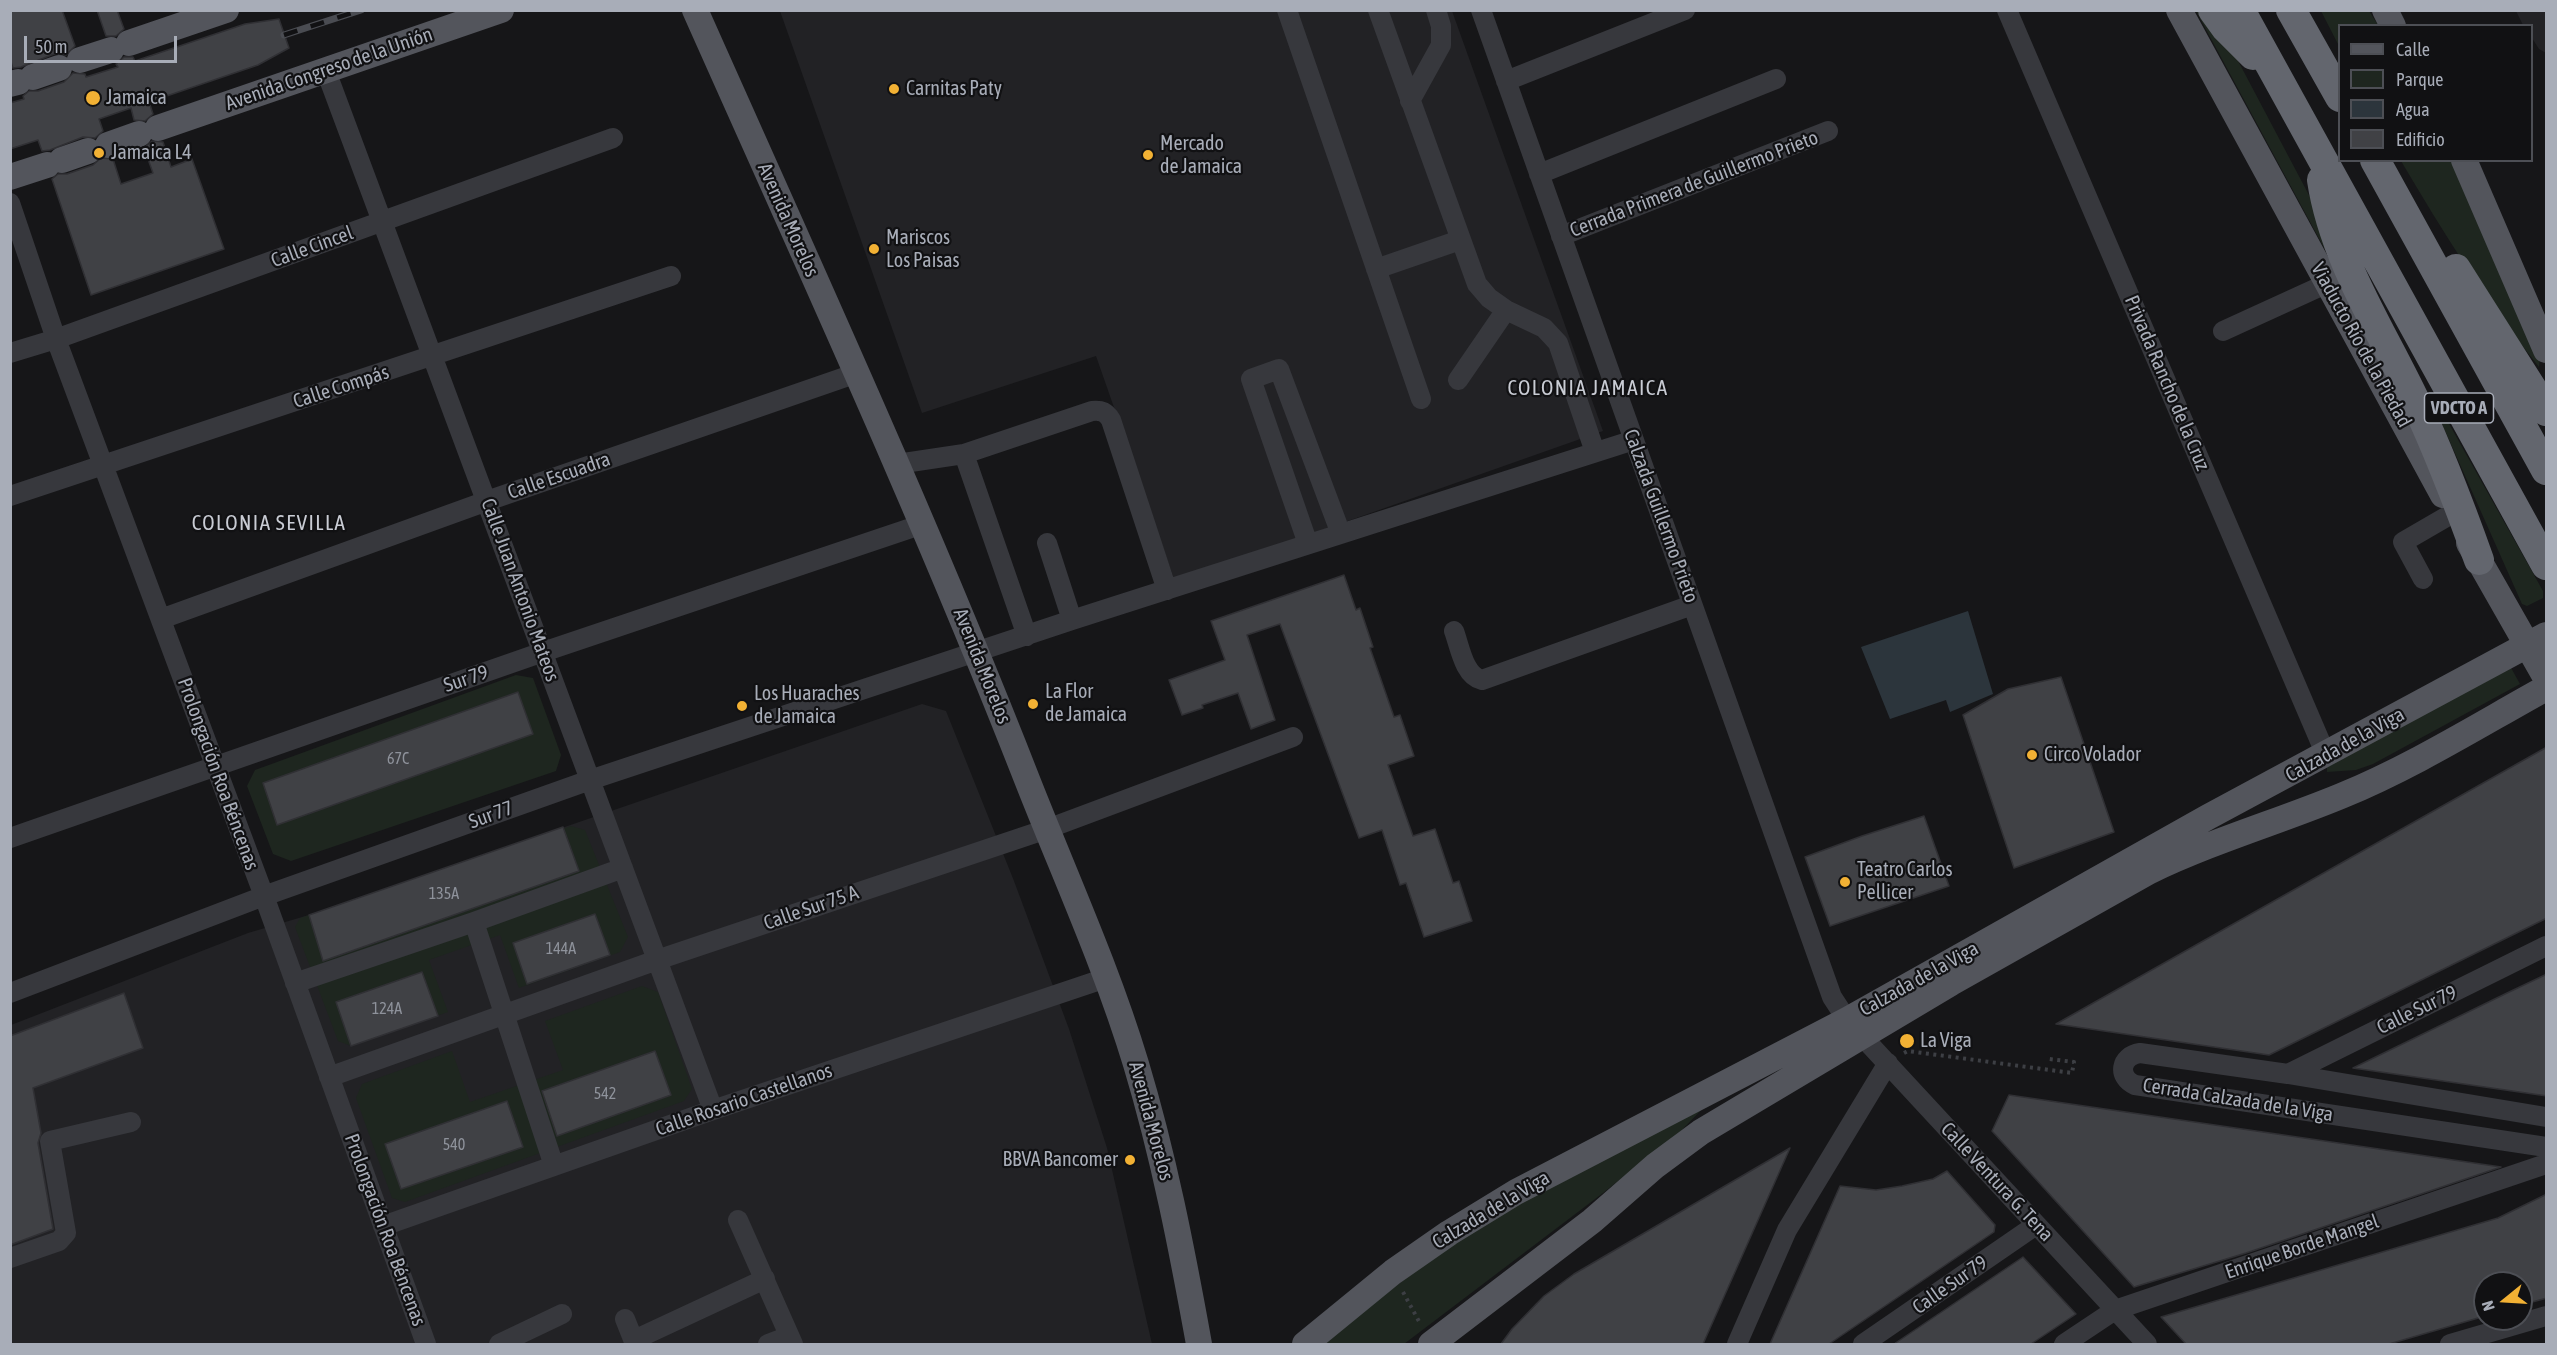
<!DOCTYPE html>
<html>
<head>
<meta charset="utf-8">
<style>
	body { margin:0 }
	#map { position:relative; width:2557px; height:1355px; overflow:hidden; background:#161618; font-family:"Asap Condensed",sans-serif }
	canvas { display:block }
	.frame { position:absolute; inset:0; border:12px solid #a8adb8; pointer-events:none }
	.legend { position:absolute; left:2338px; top:24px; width:195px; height:138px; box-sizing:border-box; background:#111113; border:2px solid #4d4f55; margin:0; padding:8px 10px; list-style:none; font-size:18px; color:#a8adb8 }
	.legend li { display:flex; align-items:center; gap:12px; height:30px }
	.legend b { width:30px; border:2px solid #4d4f55 }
	.north { position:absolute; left:2473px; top:1271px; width:60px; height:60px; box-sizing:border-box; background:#111113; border:2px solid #4d4f55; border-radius:50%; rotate:252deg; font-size:16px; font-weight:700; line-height:24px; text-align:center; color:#a8adb8 }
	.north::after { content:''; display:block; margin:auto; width:21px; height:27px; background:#f2b134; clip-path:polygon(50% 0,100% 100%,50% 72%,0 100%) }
	.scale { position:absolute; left:24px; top:36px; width:153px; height:27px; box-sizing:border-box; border:3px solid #a8adb8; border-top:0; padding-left:8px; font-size:18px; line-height:21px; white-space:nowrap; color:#a8adb8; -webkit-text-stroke:4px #111113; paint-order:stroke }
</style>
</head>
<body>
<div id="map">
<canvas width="2557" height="1355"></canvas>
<div class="frame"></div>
<ul class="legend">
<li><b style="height:8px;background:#53555c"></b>Calle</li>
<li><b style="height:16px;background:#1e261f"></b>Parque</li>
<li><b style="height:16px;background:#2c353c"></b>Agua</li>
<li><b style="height:16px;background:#404145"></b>Edificio</li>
</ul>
<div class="north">N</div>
<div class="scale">50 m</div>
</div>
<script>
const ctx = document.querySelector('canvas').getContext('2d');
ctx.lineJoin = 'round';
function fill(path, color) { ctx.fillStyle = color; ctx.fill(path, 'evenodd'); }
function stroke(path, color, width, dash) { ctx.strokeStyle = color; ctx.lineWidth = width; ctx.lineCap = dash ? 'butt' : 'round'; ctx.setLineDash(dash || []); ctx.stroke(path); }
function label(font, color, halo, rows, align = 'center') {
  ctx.font = font + ' "Asap Condensed",sans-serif'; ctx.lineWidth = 4.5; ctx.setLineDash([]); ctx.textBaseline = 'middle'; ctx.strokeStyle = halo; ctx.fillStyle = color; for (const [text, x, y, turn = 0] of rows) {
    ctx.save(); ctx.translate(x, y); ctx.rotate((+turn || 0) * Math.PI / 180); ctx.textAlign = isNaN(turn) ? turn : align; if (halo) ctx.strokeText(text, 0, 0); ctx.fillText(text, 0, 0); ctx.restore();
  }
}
const built = new Path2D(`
	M780,11H1452L1603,431L1175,582L1096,356L922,413Z
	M2516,11H2546V53L2539,49L2532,38V26L2523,25Z
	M922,704L946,711L1014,881L1069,1029L1107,1148L1152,1344H11V1025L248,933L309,915Z`);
const green = new Path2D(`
	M2196,11H2209L2226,38L2320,216L2329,257Z
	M2321,11H2369L2378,25L2340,26L2339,46Z
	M2401,161H2455L2540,356L2539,367C2487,303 2443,232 2401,161Z
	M2430,397H2434L2543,591V598L2527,606L2522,604Z
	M2510,666L2520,684L2373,764L2356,770L2327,772V767Z
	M516,675L533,678L561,755L556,771L291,861L273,854L247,786L255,770Z
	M571,826L585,830L628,937L620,952L519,988L500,935L429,960L448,1012L351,1046L338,1041L295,927L300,918Z
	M642,986L658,992L692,1089L684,1101L405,1202L392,1198L356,1098L362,1084L452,1051L470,1102L563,1070L545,1021Z
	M1705,1106L1681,1131L1603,1193L1404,1344H1319L1498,1209Z`);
const water = new Path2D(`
	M1968,611L1993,694L1950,712L1946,700L1890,719L1861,647Z`);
const building = new Path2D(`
	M10,10H62L75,46L66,55L54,54L21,67L13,68L10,59Z
	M97,10H117L124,29L116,36H106Z
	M279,19L289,48L258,65L149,102L153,114L145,121L134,120L131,108L99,119L103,131L95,138L83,137L50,150L42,151L38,140L10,149V103L24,99L23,96L29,91H38L64,82L73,73L85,74L86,77L118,67L116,64L124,57H133L135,61L245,24Z
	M152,141L163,142L171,167L192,159L224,249L91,295L52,179L58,174H67L93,165L101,158L113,159L121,184L153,173L144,148Z
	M1344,575L1356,610L1360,608L1373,647L1370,648L1394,717L1400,715L1414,756L1388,765L1413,836L1435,829L1453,883L1459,881L1472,921L1424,937L1406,883L1400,885L1382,830L1359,838L1280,624L1247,635L1275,720L1251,729L1238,693L1202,705L1203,708L1182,715L1169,680L1225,660L1211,621Z
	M2061,677L2114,832L2014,868L1963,715L2008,689Z
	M518,692L533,734L277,825L263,783Z
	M2547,747V918L2269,1055L2056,1024Z
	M1924,816L1949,886L1830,926L1805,857L1862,836Z
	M563,827L579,871L323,961L309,915Z
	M595,914L610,955L527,984L513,943Z
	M422,972L438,1016L351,1046L336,1002Z
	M2547,974V1096L2353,1068L2505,994Z
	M124,993L143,1048L33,1088L41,1133L38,1143L53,1229L10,1245V1036Z
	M655,1051L671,1095L557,1136L542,1091Z
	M2009,1095L2311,1139L2501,1167L2246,1253L2134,1287L1992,1131Z
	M507,1101L523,1147L401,1189L385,1144Z
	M1790,1148L1703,1344H1501L1512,1329L1544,1296L1574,1274Z
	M1947,1171L1995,1225L1994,1232L1829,1344H1770L1840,1186L1876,1190L1902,1186L1933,1179Z
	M2547,1194V1298L2521,1305V1283H2485V1316L2389,1344H2186L2161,1317L2498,1218Z
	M2023,1257L2076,1314L2031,1344H1894Z`);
const path = new Path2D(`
	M1904,1053L1908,1051L2072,1073L2074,1062L2049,1059
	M1403,1292L1421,1325`);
const minor = new Path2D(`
	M1287,10L1421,399
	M1378,10L1477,284L1489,298L1506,310L1544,328L1558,343L1595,452
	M1481,10L1832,997L1847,1020L2147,1344
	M2007,10L2326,755
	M326,71L713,1110
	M1506,81L1685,10
	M1410,101L1441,45V26L1436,10
	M1539,174L1776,79
	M10,203L56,339L264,896L426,1344
	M1561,236L1828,131
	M1376,269L1460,240
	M2223,331L2328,283
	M10,353L56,339L613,138
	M1458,380L1506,310
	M964,454L1027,636
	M897,464L964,454L1092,411C1102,410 1106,412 1111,420L1167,590
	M10,496L671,276
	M1047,543L1072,620
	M1308,544L1251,379L1279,369L1341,534
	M2423,579L2403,542L2453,513
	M161,619L487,501L857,373
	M1454,631C1460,647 1464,676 1482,680L1692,605
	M10,838L543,652L923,524
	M474,922L554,1166
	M295,983L474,922L623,868
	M10,993L264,896L590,780L1072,620L1634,440
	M2288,1074L2546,946
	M329,1077L657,960L1047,829L1293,737
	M2546,1117L2288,1074L2140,1053C2120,1056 2117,1077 2135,1085L2546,1147
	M738,1220L793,1344
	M383,1226L713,1110L1106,978
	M10,1258L59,1241L66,1233L50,1141L131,1122
	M625,1319L635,1344
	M634,1340L765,1279
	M499,1344L562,1314
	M768,1344L789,1336
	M1737,1344L1787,1230L1888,1063
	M1863,1344L2036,1225
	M2064,1344L2115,1310L2546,1164
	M2450,1344L2546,1316`);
const major = new Path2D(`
	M695,10C809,266 926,521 1028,782C1065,876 1107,968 1136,1064C1164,1157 1182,1250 1199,1344
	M2179,10L2443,495
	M2385,10L2393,26
	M129,43L226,10
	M80,60L111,50
	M33,77L59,68
	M10,84L18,82
	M158,128L501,10
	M108,145L139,134
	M62,160L88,151
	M2464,160L2546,350
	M10,177L47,165
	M2469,543L2546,678
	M1305,1344L1393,1272L1449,1233L1516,1192L1847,1020L2208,817L2546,635
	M1431,1344L1592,1221L1655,1166L1701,1132L1951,983L2150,871C2212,841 2278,822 2341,796C2412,767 2479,725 2546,688`);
const highway = new Path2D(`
	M2213,10L2226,28L2253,55
	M2240,10L2546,565
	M2291,10L2340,97
	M2375,160L2546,470
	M2322,180C2334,260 2382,331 2416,403C2440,454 2460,507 2479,560
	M2456,269L2546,411`);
const rail = new Path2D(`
	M284,35L361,10`);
const markers = [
	[894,89,6,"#f2b134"],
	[93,98,8,"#f2b134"],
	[99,153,6,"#f2b134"],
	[1148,155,6,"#f2b134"],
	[874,249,6,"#f2b134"],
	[1033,704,6,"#f2b134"],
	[742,706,6,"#f2b134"],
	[2032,755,6,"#f2b134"],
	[1845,882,6,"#f2b134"],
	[1907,1041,8,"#f2b134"],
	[1130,1160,6,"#f2b134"]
];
const numberNames = [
	["67C",398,759],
	["135A",444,894],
	["144A",561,949],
	["124A",387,1009],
	["542",605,1094],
	["540",454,1145]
];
const shields = [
	[2459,408,69]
];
const shieldNames = [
	["VDCTO A",2459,408]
];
const streetNames = [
	["Avenida Congreso de la Unión",329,69,-19],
	["Cerrada Primera de Guillermo Prieto",1694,184,-21],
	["Avenida Morelos",788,220,66],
	["Calle Cincel",312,247,-20],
	["Viaducto Río de la Piedad",2361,345,61],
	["Privada Rancho de la Cruz",2167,383,67],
	["Calle Compás",341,387,-18],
	["Calle Escuadra",559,476,-19],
	["Calzada Guillermo Prieto",1661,516,70],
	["Calle Juan Antonio Mateos",520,590,70],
	["Avenida Morelos",982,666,68],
	["Sur 79",466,679,-19],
	["Calzada de la Viga",2345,745,-29],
	["Prolongación Roa Béncenas",218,774,70],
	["Sur 77",491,815,-20],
	["Calle Sur 75 A",811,908,-19],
	["Calzada de la Viga",1919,979,-29],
	["Calle Sur 79",2417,1010,-26],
	["Calle Rosario Castellanos",744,1100,-19],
	["Cerrada Calzada de la Viga",2238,1100,9],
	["Avenida Morelos",1151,1121,75],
	["Calle Ventura G. Tena",1997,1182,47],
	["Calzada de la Viga",1491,1210,-31],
	["Prolongación Roa Béncenas",385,1230,70],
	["Enrique Borde Mangel",2302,1247,-19],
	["Calle Sur 79",1950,1285,-35]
];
const poiNames = [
	["Carnitas Paty",906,89],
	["Jamaica",106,98],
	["Mercado",1160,144],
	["de Jamaica",1160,167],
	["Jamaica L4",111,153],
	["Mariscos",886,238],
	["Los Paisas",886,261],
	["La Flor",1045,692],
	["de Jamaica",1045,715],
	["Los Huaraches",754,694],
	["de Jamaica",754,717],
	["Circo Volador",2044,755],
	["Teatro Carlos",1857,870],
	["Pellicer",1857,893],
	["La Viga",1920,1041],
	["BBVA Bancomer",1118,1160,"right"]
];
const neighbourhoodNames = [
	["COLONIA JAMAICA",1588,388],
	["COLONIA SEVILLA",269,523]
];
fill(built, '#222225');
fill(green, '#1e261f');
fill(water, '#2c353c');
fill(building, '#404145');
stroke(building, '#303034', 1.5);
stroke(path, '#3d3f44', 4, [3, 4.5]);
stroke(minor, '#37383d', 20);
stroke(major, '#53555c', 26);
stroke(highway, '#63666e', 30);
stroke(rail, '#4a4c52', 7);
stroke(rail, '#111113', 4.5, [14]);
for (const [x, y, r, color] of markers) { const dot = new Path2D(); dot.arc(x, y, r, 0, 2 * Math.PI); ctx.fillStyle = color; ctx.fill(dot); stroke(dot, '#111113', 2); }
label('16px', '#8e929b', null, numberNames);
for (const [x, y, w] of shields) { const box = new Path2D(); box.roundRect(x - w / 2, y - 15, w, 30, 4.5); ctx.fillStyle = '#111113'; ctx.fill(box); stroke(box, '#a8adb8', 1.5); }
label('bold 18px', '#a8adb8', null, shieldNames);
label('20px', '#a8adb8', '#111113', streetNames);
label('20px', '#a8adb8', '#111113', poiNames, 'left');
ctx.letterSpacing = '1.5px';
label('21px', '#c9ccd4', '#111113', neighbourhoodNames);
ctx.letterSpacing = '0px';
</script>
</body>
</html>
